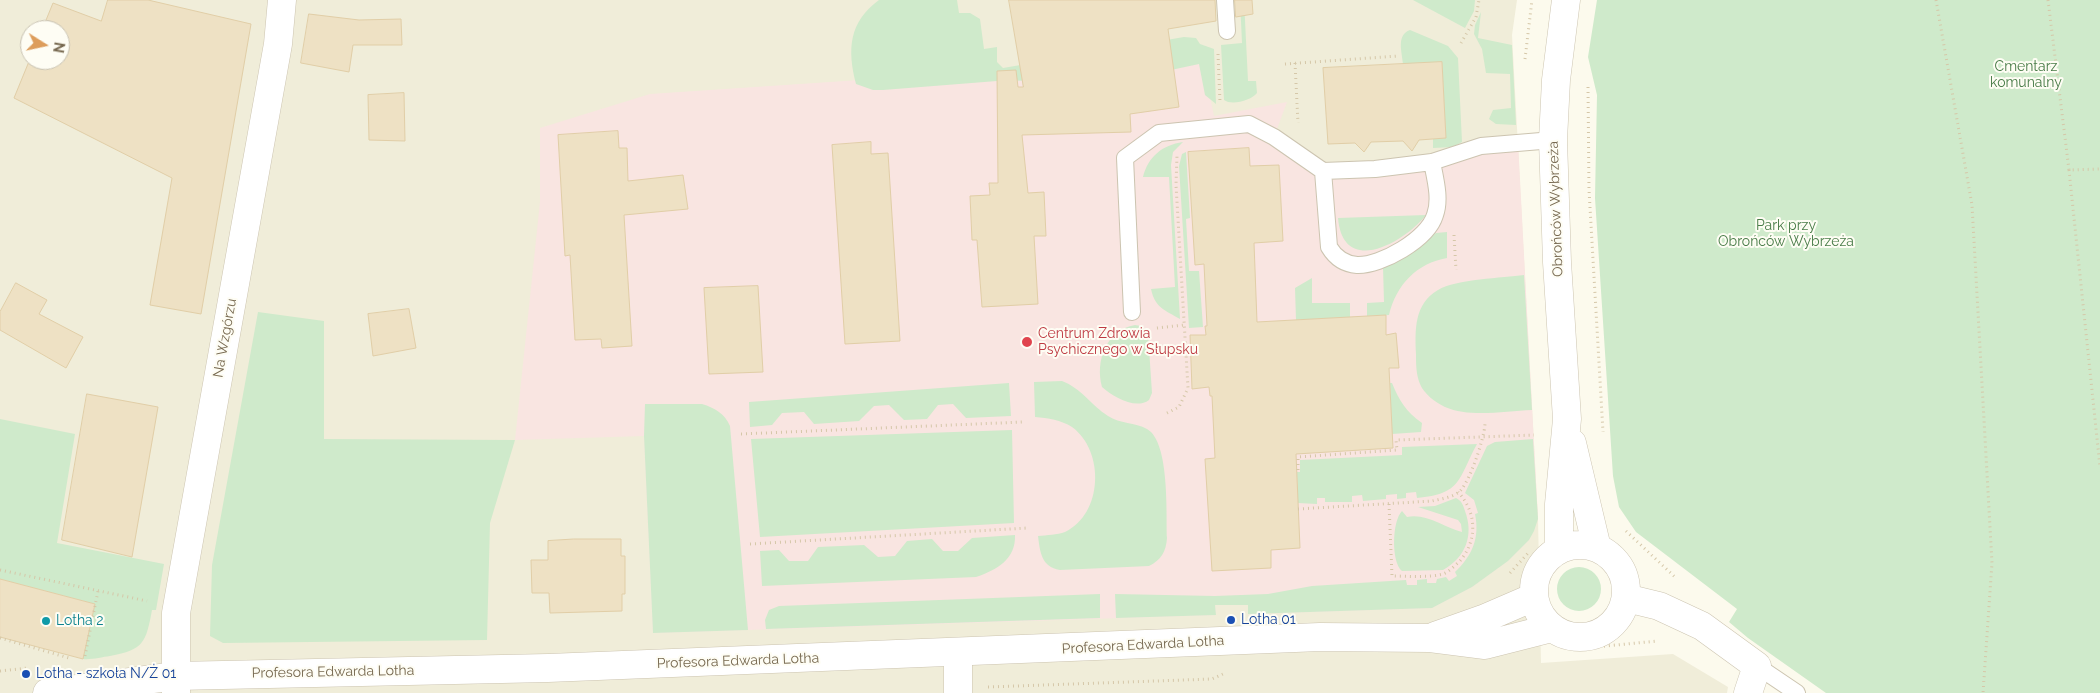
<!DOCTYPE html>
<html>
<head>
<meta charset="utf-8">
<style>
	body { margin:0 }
	#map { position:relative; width:2100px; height:693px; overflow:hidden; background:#fcfaed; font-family:Raleway,sans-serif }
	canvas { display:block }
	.north { position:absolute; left:20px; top:20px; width:50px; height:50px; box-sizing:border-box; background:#fefdf4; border:1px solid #c8c2b2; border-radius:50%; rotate:100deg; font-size:14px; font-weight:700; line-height:20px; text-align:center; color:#776950 }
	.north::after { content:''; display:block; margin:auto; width:18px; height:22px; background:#dd9d5b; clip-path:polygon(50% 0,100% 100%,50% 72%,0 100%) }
</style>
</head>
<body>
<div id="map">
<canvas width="2100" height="693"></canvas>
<div class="north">N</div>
</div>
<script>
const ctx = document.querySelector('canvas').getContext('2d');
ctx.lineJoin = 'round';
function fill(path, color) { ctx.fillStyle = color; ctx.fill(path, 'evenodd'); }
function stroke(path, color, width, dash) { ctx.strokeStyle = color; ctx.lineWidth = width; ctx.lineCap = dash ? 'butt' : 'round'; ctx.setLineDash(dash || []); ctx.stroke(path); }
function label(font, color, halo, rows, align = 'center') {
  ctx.font = font + ' Raleway,sans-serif'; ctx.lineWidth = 4; ctx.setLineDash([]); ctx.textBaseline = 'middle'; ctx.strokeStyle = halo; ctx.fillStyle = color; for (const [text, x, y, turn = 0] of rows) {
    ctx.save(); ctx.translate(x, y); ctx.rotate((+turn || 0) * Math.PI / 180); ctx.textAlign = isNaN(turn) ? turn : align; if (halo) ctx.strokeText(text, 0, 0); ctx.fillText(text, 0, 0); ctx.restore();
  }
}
const residential = new Path2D(`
	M0,0H1517L1512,35L1538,519L1541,663L1673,654L1728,687L1727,693H0ZM30,30H60V60H30Z`);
const medical = new Path2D(`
	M1203,64L1214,116L1287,102L1274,137L1324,171L1518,142L1538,519L1529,540L1508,561L1472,587L1432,608L1248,614V605H1215L1216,615L653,633L644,436L515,440L540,202V128L650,94L905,77Z`);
const green = new Path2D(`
	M879,0H957L959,13H970L980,19L984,49L997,47V62L1003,68L1184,37L1196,38L1200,44L1214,49L1216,104L1205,95L1199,64L1129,79L997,81L883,90H873L856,84C847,49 849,22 879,0Z
	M1240,0H1244L1248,81H1256L1257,93C1252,100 1232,106 1224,100L1221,45L1242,43Z
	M1413,0H1475L1474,11L1465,28Z
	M1597,0H2100V693H1826L1748,638L1729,622L1737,609L1636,532L1619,507L1613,476L1595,198L1597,95L1588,57Z
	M1481,12L1478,38L1512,45L1516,125L1496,124L1489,119L1493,110L1511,108L1510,74L1486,73L1482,49L1474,34L1475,25Z
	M1410,30L1448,46L1458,58L1462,142L1453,147L1433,148V139L1446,138L1442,62L1403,64C1402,52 1396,35 1410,30Z
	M1183,142L1173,152L1171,165L1180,319C1165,310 1155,308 1151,289L1175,287L1169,177H1143C1148,157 1162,145 1183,142Z
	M1186,152L1190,218L1186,219L1189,271H1199L1203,327L1189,328L1179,166L1182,154Z
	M1426,215C1404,243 1343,277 1338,218Z
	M1447,232V258C1417,263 1396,285 1389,315L1367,316V303L1384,302L1383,267L1407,256L1436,233Z
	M1524,275L1532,410C1505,411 1470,418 1445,407C1435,402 1424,394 1420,384C1416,374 1416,364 1416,354C1415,330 1414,304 1438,290C1456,279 1503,278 1524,275Z
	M1312,278V303H1350V317L1296,320L1295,288Z
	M258,312L324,321V439L515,440L490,523L487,640L223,643L210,636L212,565Z
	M1135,325L1141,326L1148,333L1152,393L1149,400C1136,410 1113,397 1102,387C1095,361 1106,330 1135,325Z
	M1062,381C1081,388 1091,405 1108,416C1120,424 1135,422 1147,429C1170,442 1166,514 1167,538C1166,552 1161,560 1149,566L1060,570C1041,567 1040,551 1038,536C1047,535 1057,535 1065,532C1103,514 1105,451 1072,427C1061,420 1048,418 1035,417L1034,382Z
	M1009,383L1011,416L966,418L953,404L938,405L927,419L904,420L889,405L874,406L859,421L814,424L804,412L782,413L772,425L750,427L749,402Z
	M1390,383H1392C1399,400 1406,412 1422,423L1421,432L1392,434Z
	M645,404H702C715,408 725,414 730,426L748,630L653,633L644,436Z
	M0,419L75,434L57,543L164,564L156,610H152C146,642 144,650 110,656C102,657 91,660 83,659L95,604L0,579Z
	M1012,430L1014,523L760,537L751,439Z
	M1533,439L1538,519L1534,531L1529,540L1508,561L1472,587L1432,608L1248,614V605H1215L1216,615L1116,618L1115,594L1215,596L1268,594L1312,586L1406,580L1407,585H1417V580L1427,579V583H1436L1437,579L1446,577L1449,581L1457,576L1455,572C1472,556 1480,538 1475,514L1478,513L1474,500L1465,493L1487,446L1495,442Z
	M1477,444C1458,479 1462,494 1417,498L1416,492L1406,493V498L1397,499V494L1386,495V499L1363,501L1362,495L1352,496V502H1325V498H1317V504L1298,503L1297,472H1300V460L1402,455V447Z
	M1456,498C1462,501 1463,505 1465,511C1474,535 1466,557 1443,570L1402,571C1391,562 1392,521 1402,511L1407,517C1427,513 1445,528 1462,532L1461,524L1458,520L1418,507L1435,506Z
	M1015,535C1016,559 997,570 976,577L762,586L760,551L779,550L789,561H808L818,547L864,545L878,557L895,556L907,541L932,539L943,551H958L972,538Z
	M1557 589a22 22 0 1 1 44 0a22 22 0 1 1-44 0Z
	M1100,594V618L766,629L765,620L769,610L779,606Z`);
const building = new Path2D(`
	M108,0H148L251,24L201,314L150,305L172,178L14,98L30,59L60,60V30H42L53,3L101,21Z
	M1009,0H1215L1216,21L1168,29L1179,107L1130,114L1131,132L1022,135L1028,193L1044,192L1046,236H1034L1038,304L982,307L977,240H972L970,196L990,195L989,183H998L997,71L1016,70L1018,87H1023Z
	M1235,0H1252L1253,14L1236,17Z
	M309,14L359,20L401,19L402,45H353L349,72L301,63Z
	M1442,62L1446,138L1419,140L1412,151L1403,141L1371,142L1364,152L1355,143L1328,144L1323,68Z
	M404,93L405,141L369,140L368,95Z
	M618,131L619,148H627L628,181L683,175L688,209L624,215L632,346L602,348L601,339L575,340L570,255L565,256L558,135Z
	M871,142V154L888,153L900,341L845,344L832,145Z
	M1249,148L1250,166L1279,165L1283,241L1254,243L1257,322L1386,315V335L1396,333L1399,368H1389L1393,448L1296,454L1300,548L1271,550V568L1212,571L1205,459L1215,458L1212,396H1210L1209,387L1192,389L1190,335H1206L1205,326H1207L1204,264L1195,265L1188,152Z
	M16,283L47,300L39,314L83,337L66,368L0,330V312Z
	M758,286L763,372L709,374L704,288Z
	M409,309L416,348L373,356L368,314Z
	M87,394L158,407L132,557L62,540Z
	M574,539H621V556H625V594H622V611L550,613L549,593H532L531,560H548V541Z
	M0,579L95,604L83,659L0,637Z`);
const path = new Path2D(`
	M1936,0L1972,205L1992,563L1983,693
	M2048,0L2069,170L2100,169
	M1461,43L1476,17L1479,0
	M1218,54L1220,102
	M1525,59L1532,0
	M1295,63L1298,123
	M1285,64L1398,56
	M1588,87L1589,190L1603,432
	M2069,170L2100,467
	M1454,235L1456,270
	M1157,328L1184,325
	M1167,413L1179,407L1188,388L1176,185L1177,156
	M741,434L1023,422
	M1298,470V457L1397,450L1396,440L1534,435
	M1389,504L1392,576C1408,576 1428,578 1443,574C1449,572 1454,566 1459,562C1478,541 1477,512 1458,492
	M1298,509L1432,501C1441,499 1455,497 1461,490C1471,478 1484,439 1485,424
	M1626,531L1676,578
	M750,544L1027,528
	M0,570L147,601
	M1510,573L1529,552
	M0,638L69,658
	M1574,649L1658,641
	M85,656L98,591
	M0,671L28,668
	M988,687L1212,679L1223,674`);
const service = new Path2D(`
	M1225,0L1227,31
	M1323,171L1329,247C1335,257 1344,264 1357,265C1381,266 1428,239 1435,215C1441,199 1435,178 1432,162
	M1132,312L1125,158L1159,133L1249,124L1274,137L1323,171L1375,169L1432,162L1481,146L1553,140
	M1757,666L1797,693`);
const minor = new Path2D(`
	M1626,598L1659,606L1702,626L1757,666L1748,693
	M176,693V613L278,44L282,0
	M958,693V653`);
const tertiary = new Path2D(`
	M1572,443L1597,548
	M1534 591a46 46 0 1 1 92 0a46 46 0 1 1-92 0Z
	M1559,549V504L1567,419L1557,262L1553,140L1556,80L1566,0
	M1435,636L1483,619L1534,597
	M47,693L176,676L548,668L1320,637L1430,638L1485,645L1552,628`);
const markers = [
	[1027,342,6,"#e0444e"],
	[1231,620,5,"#1a4fb4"],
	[46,621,5,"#0f9aa8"],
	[26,674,5,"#1a4fb4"]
];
const parkNames = [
	["Cmentarz",2026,67],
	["komunalny",2026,83],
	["Park przy",1786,226],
	["Obrońców Wybrzeża",1786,242]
];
const streetNames = [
	["Obrońców Wybrzeża",1556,209,-92],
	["Na Wzgórzu",225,338,-80],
	["Profesora Edwarda Lotha",1143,645,-3],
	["Profesora Edwarda Lotha",738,661,-2],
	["Profesora Edwarda Lotha",333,672,-1]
];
const healthNames = [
	["Centrum Zdrowia",1038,334],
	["Psychicznego w Słupsku",1038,350]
];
const transitNames = [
	["Lotha 01",1241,620],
	["Lotha - szkoła N/Ż 01",36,674]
];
const cultureNames = [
	["Lotha 2",56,621]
];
fill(residential, '#f0edd9');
fill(medical, '#f9e5e1');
fill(green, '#cfeacb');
fill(building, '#eee1c4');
stroke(building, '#e1cea7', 1);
stroke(service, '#ccc4b0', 18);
stroke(minor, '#ccc4b0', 29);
stroke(tertiary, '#ccc4b0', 29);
stroke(path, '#d5c7a8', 3, [1, 4]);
stroke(service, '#fff', 16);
stroke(minor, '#fff', 28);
stroke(tertiary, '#fff', 28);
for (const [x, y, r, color] of markers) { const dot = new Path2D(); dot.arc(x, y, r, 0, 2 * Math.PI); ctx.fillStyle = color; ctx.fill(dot); stroke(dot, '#fefdf4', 2); }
label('14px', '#497c48', '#fefdf4', parkNames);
label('14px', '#776950', '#fefdf4', streetNames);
label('14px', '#be3a42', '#fefdf4', healthNames, 'left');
label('14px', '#164399', '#fefdf4', transitNames, 'left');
label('14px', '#0d838f', '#fefdf4', cultureNames, 'left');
</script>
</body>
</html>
